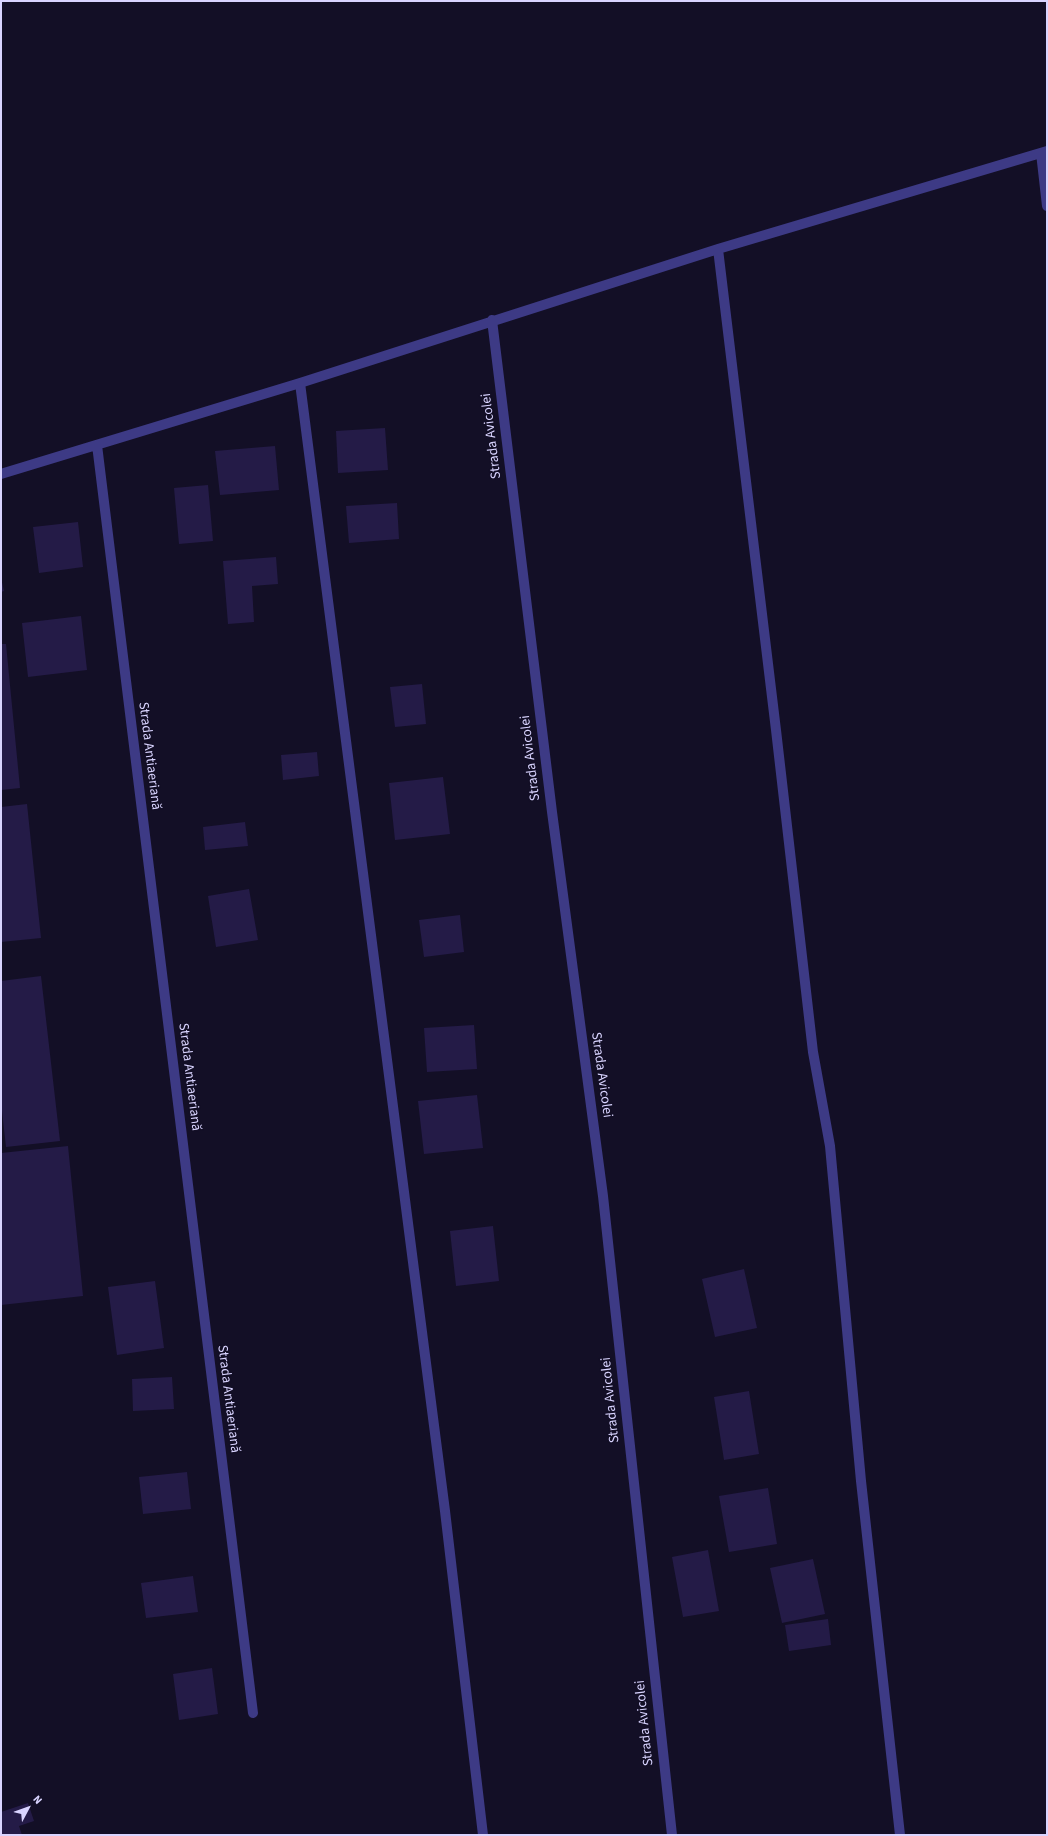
<!DOCTYPE html>
<html>
<head>
<meta charset="utf-8">
<style>
	body { margin:0 }
	#map { position:relative; width:1048px; height:1836px; overflow:hidden; background:#130f26; font-family:"Source Sans 3",sans-serif }
	canvas { display:block }
	.frame { position:absolute; inset:0; border:2px solid #d9d4ff; pointer-events:none }
	.north { position:absolute; left:8px; top:1788px; width:40px; height:40px; -webkit-text-stroke:3px #130f26; paint-order:stroke; rotate:49deg; font-size:11px; font-weight:700; line-height:16px; text-align:center; color:#d9d4ff }
	.north::after { content:''; display:block; margin:auto; width:14px; height:18px; background:#d9d4ff; clip-path:polygon(50% 0,100% 100%,50% 72%,0 100%) }
</style>
</head>
<body>
<div id="map">
<canvas width="1048" height="1836"></canvas>
<div class="frame"></div>
<div class="north">N</div>
</div>
<script>
const ctx = document.querySelector('canvas').getContext('2d');
ctx.lineJoin = 'round';
function fill(path, color) { ctx.fillStyle = color; ctx.fill(path, 'evenodd'); }
function stroke(path, color, width, dash) { ctx.strokeStyle = color; ctx.lineWidth = width; ctx.lineCap = dash ? 'butt' : 'round'; ctx.setLineDash(dash || []); ctx.stroke(path); }
function label(font, color, halo, rows, align = 'center') {
  ctx.font = font + ' "Source Sans 3",sans-serif'; ctx.lineWidth = 3; ctx.setLineDash([]); ctx.textBaseline = 'middle'; ctx.strokeStyle = halo; ctx.fillStyle = color; for (const [text, x, y, turn = 0] of rows) {
    ctx.save(); ctx.translate(x, y); ctx.rotate((+turn || 0) * Math.PI / 180); ctx.textAlign = isNaN(turn) ? turn : align; if (halo) ctx.strokeText(text, 0, 0); ctx.fillText(text, 0, 0); ctx.restore();
  }
}
const building = new Path2D(`
	M385,428L388,470L338,473L336,431Z
	M275,446L279,490L220,495L215,451Z
	M208,485L213,541L179,544L174,488Z
	M397,503L399,539L349,543L346,506Z
	M78,522L83,567L39,573L33,527Z
	M276,557L278,584L252,586L254,622L228,624L223,561Z
	M1,578L4,591L1,592Z
	M81,616L87,670L28,677L22,623Z
	M1,644H6L20,788L1,790Z
	M422,684L426,724L395,727L390,687Z
	M317,752L319,776L283,780L281,755Z
	M443,777L450,834L395,840L389,783Z
	M27,804L41,938L1,942V807Z
	M245,822L248,846L205,850L203,827Z
	M249,889L258,940L216,947L208,896Z
	M460,915L464,952L424,957L419,920Z
	M41,976L60,1141L6,1147L1,1102V981Z
	M474,1025L477,1069L427,1072L424,1028Z
	M477,1095L483,1148L424,1154L418,1101Z
	M68,1146L83,1296L1,1305V1153Z
	M493,1226L499,1281L456,1286L450,1231Z
	M744,1269L757,1328L715,1337L702,1279Z
	M155,1281L164,1348L117,1355L108,1287Z
	M172,1377L174,1409L133,1411L132,1379Z
	M749,1391L759,1454L724,1460L714,1397Z
	M187,1472L191,1509L143,1514L139,1477Z
	M768,1488L777,1544L729,1552L719,1496Z
	M708,1550L719,1611L683,1617L672,1557Z
	M813,1559L825,1614L782,1623L770,1568Z
	M193,1576L198,1612L146,1618L141,1583Z
	M828,1619L831,1645L789,1651L785,1625Z
	M212,1668L218,1714L179,1720L173,1674Z
	M28,1803L34,1821L19,1826L22,1835H1V1812Z`);
const street = new Path2D(`
	M1041,153L1047,206
	M718,249L776,730L813,1052L830,1146L861,1481L900,1835
	M492,320L552,812L603,1196L672,1835
	M300,383L445,1511L483,1835
	M97,445L253,1713
	M1,474L300,383L718,249L1047,151`);
const streetNames = [
	["Strada Avicolei",492,436,-97],
	["Strada Antiaeriană",149,756,83],
	["Strada Avicolei",531,758,-97],
	["Strada Avicolei",601,1075,82],
	["Strada Antiaeriană",189,1077,83],
	["Strada Antiaeriană",228,1399,83],
	["Strada Avicolei",611,1400,-96],
	["Strada Avicolei",645,1723,-96]
];
fill(building, '#241b47');
stroke(street, '#3d3a85', 10);
label('14px', '#d9d4ff', '#130f26', streetNames);
</script>
</body>
</html>
